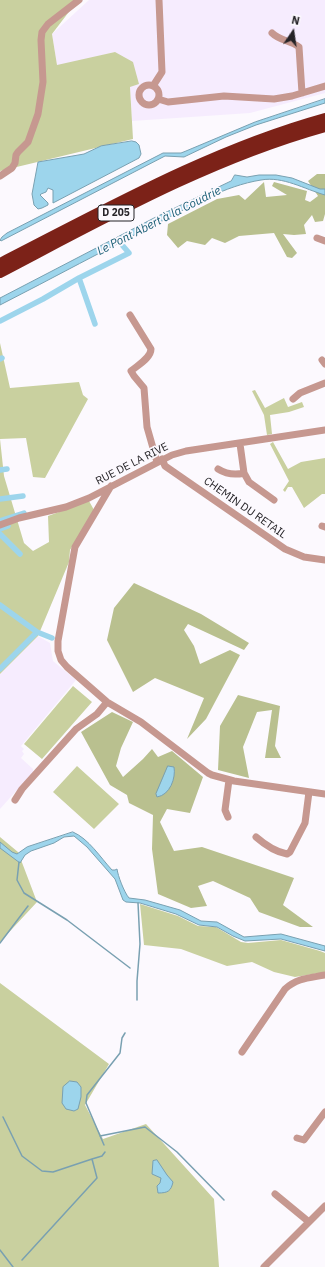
<!DOCTYPE html>
<html>
<head>
<meta charset="utf-8">
<style>
	body { margin:0 }
	#map { position:relative; width:325px; height:1267px; overflow:hidden; background:#fcf9fe; font-family:"IBM Plex Sans",sans-serif }
	canvas { display:block }
	.north { position:absolute; left:273px; top:12px; width:40px; height:40px; -webkit-text-stroke:3px #fcf9fe; paint-order:stroke; rotate:13deg; font-size:11px; font-weight:700; line-height:16px; text-align:center; color:#252327 }
	.north::after { content:''; display:block; margin:auto; width:14px; height:18px; background:#252327; clip-path:polygon(50% 0,100% 100%,50% 72%,0 100%) }
</style>
</head>
<body>
<div id="map">
<canvas width="325" height="1267"></canvas>
<div class="north">N</div>
</div>
<script>
const ctx = document.querySelector('canvas').getContext('2d');
ctx.lineJoin = 'round';
function fill(path, color) { ctx.fillStyle = color; ctx.fill(path, 'evenodd'); }
function stroke(path, color, width, dash) { ctx.strokeStyle = color; ctx.lineWidth = width; ctx.lineCap = dash ? 'butt' : 'round'; ctx.setLineDash(dash || []); ctx.stroke(path); }
function label(font, color, halo, rows, align = 'center') {
  ctx.font = font + ' "IBM Plex Sans",sans-serif'; ctx.lineWidth = 3.5; ctx.setLineDash([]); ctx.textBaseline = 'middle'; ctx.strokeStyle = halo; ctx.fillStyle = color; for (const [text, x, y, turn = 0] of rows) {
    ctx.save(); ctx.translate(x, y); ctx.rotate((+turn || 0) * Math.PI / 180); ctx.textAlign = isNaN(turn) ? turn : align; if (halo) ctx.strokeText(text, 0, 0); ctx.fillText(text, 0, 0); ctx.restore();
  }
}
const built = new Path2D(`
	M89,0H325V93L250,113L132,121L130,87L115,52L57,66L52,34Z
	M38,636L50,643L53,661L76,680L21,746L24,749L22,751L24,754L21,758L33,769V772L0,809V674Z`);
const green = new Path2D(`
	M0,0H78L52,34L57,65L115,52L133,62L139,84L130,87L133,139L0,171Z
	M0,343L10,388L79,382L83,395L88,399L45,478L33,477L26,438L0,439L4,476L24,543L33,551L49,542L48,516L89,501L94,510L70,550L69,562L38,636L0,674Z
	M255,390L265,408L284,398L288,407L302,402L304,407L289,412L270,415L272,434L267,435L264,415L252,391Z
	M273,442L288,469L301,462L325,458V494H322L304,508L292,487H288L285,492L283,490L289,481L270,444Z
	M73,686L92,702L42,759L24,744Z
	M77,766L119,804L94,829L53,792Z
	M0,837L18,852L37,902L0,942Z
	M140,904L178,916L198,926L216,927L241,942L248,943L281,940L320,951L325,953V972L295,977L274,972L252,962L227,966L181,949L144,945Z
	M0,983L109,1064L85,1105L103,1139L146,1124L214,1199L219,1267H0Z`);
const forest = new Path2D(`
	M317,174H325V214L323,221L315,222L312,215L304,225L306,234L294,235L283,234L297,253L292,258L287,257L274,233L239,236L225,243L212,238L205,245L187,241L178,248L167,235L168,224L217,199L239,195L245,200L264,182L266,197L287,195L272,186L274,182L307,191L305,200L310,202L318,196L308,181Z
	M134,583L201,614L249,643L244,650L188,624L184,630L194,646L200,664L230,650L240,655L206,719L187,739L204,698L155,678L133,692L107,640L114,608Z
	M238,695L280,706L275,746L281,758H265L272,710L257,712L243,747L249,778L218,770L220,726Z
	M112,712L133,722L121,748L116,766L123,777L143,759L152,749L158,757L172,751L203,777L190,813L167,809L160,822L174,851L202,847L294,878L283,905L313,927H300L259,912L250,898L213,881L198,886L207,906L191,908L158,894L152,849L153,815L129,803L127,795L110,785L81,732Z`);
const water = new Path2D(`
	M325,99V103L256,125L226,137L184,157L165,156L1,241L0,240L2,237L7,233L163,153H181L186,151L255,122Z
	M132,141L136,142L139,145L141,154L139,158L53,203V190L48,188L46,192L41,194L40,195L48,203V205L42,208L38,209L34,205L32,194L38,162L84,154L101,146Z
	M235,175L247,177L259,175H276L292,178L320,189H325V195C304,189 283,176 261,180C224,186 192,206 160,222C106,249 53,278 0,305V298L154,218L231,181Z
	M168,766L174,767C176,778 170,795 157,797L156,794Z
	M73,832C89,839 100,857 112,870H115L117,869C118,876 124,892 129,898L145,900L180,910L201,921L217,922L244,937L281,934L325,946V951L281,939L245,941L233,936L217,927L199,925L176,914L140,903L126,902L123,900L115,879L87,847L74,836L64,837L54,843L31,851L25,855L20,863L0,848V842L12,852L17,854L27,847Z
	M70,1081L77,1082L81,1087V1097L78,1109L74,1111L66,1109L62,1103L63,1087Z
	M157,1160L167,1175L173,1182C171,1191 168,1193 158,1193L157,1186L160,1183L161,1178L152,1174L153,1161Z`);
const stream = new Path2D(`
	M19,862L17,880L24,893L67,920L130,968
	M0,943L28,906
	M137,1000V981L140,944L138,903
	M3,1117L22,1156L42,1171L53,1172L92,1159
	M100,1136L145,1127L177,1152L224,1200
	M104,1145L86,1103L87,1095L120,1053L122,1038L125,1033
	M0,1250L13,1267
	M22,1260L97,1178L92,1159L102,1156L105,1152`);
const canal = new Path2D(`
	M79,278L129,253L123,246
	M0,321L43,299L79,278L95,324
	M0,359L2,358
	M0,470L7,469
	M0,499L23,496
	M0,521L24,513
	M0,529L8,526
	M0,534L20,554
	M0,605L37,632
	M0,669L37,632L52,638`);
const minor = new Path2D(`
	M272,33C280,41 290,40 299,47L302,93
	M139 95a10 10 0 1 1 20 0a10 10 0 1 1-20 0Z
	M153,86L162,72L159,0
	M158,99L168,102L224,96L274,99L292,96L325,86
	M0,176L12,168L15,163L16,155L18,152L28,142L38,114L43,82L41,40L42,32L48,24L79,0
	M317,238L325,241
	M130,315L151,349C151,358 138,365 131,371L134,376L144,388L147,427L157,462
	M322,360L325,364
	M293,399L300,393L325,383
	M240,444L244,473L249,482L274,500
	M162,459L165,466L285,549L304,557L325,560
	M218,469C226,474 236,475 244,473
	M111,486L75,547L58,641V651L61,660L67,667L107,702L141,722L208,773L212,775L234,781L325,794
	M0,525L19,518L66,507L89,498L172,455L186,451L325,430
	M322,526L325,527
	M15,800L22,789L76,729L97,714L107,702
	M228,817L225,810L229,780
	M256,837C264,844 276,852 287,854L290,852L305,823L309,792
	M242,1052L285,989C297,978 309,978 325,975
	M297,1138L304,1140L325,1112
	M275,1194L309,1222
	M264,1267L325,1206`);
const highway = new Path2D(`
	M0,263C106,209 210,150 325,118
	M0,273C105,218 210,159 325,127`);
const shields = [
	[116,213,36]
];
const shieldNames = [
	["D 205",116,213]
];
const streetNames = [
	["RUE DE LA RIVE",132,464,-27],
	["CHEMIN DU RETAIL",245,508,35]
];
const waterNames = [
	["Le Pont Abert à la Coudrie",159,221,-27]
];
fill(built, '#f6ecfe');
fill(green, '#c9d09f');
fill(forest, '#b9c08f');
fill(water, '#9dd5ec');
stroke(water, '#79a0b1', 1);
stroke(stream, '#79a0b1', 1.5);
stroke(canal, '#9dd5ec', 5.5);
stroke(minor, '#c69890', 7);
stroke(highway, '#7c2218', 10);
for (const [x, y, w] of shields) { const box = new Path2D(); box.roundRect(x - w / 2, y - 8, w, 16, 3); ctx.fillStyle = '#fcf9fe'; ctx.fill(box); stroke(box, '#252327', 1); }
label('bold 10px', '#252327', null, shieldNames);
label('11px', '#252327', '#fcf9fe', streetNames);
label('italic 12px', '#155b73', '#fcf9fe', waterNames);
</script>
</body>
</html>
